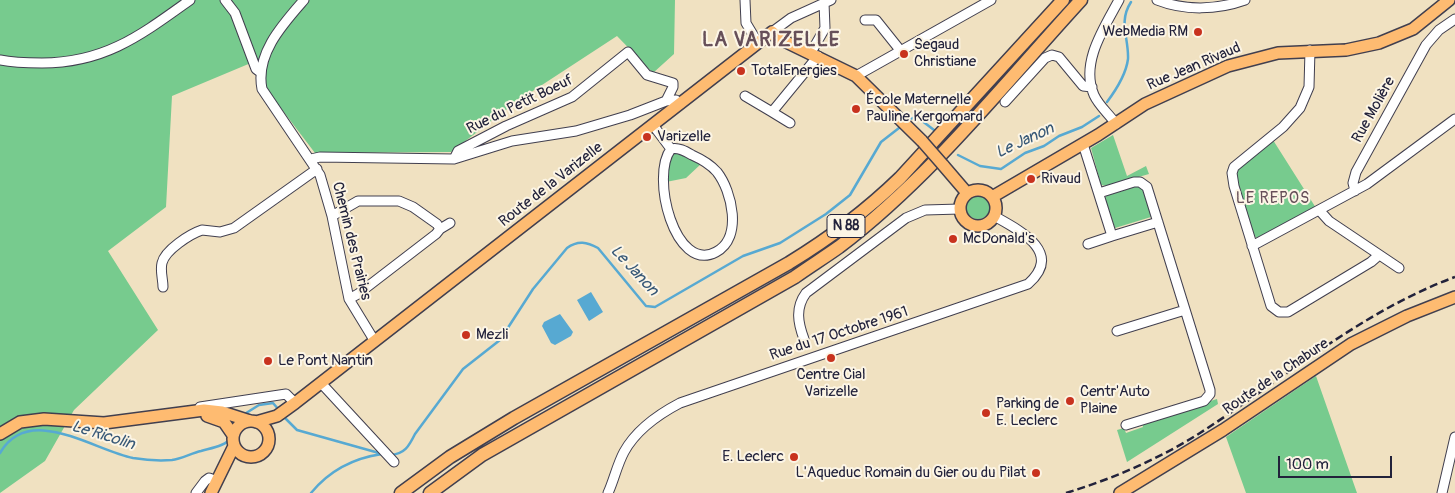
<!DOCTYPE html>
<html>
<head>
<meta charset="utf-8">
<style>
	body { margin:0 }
	#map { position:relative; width:1455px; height:493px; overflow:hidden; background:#f0e1c1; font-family:Pangolin,sans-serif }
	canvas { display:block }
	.scale { position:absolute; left:1278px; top:456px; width:114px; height:22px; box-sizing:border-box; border:2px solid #22223b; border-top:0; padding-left:6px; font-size:15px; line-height:18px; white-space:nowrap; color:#22223b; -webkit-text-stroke:4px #fcf5e5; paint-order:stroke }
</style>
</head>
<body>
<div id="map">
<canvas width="1455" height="493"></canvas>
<div class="scale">100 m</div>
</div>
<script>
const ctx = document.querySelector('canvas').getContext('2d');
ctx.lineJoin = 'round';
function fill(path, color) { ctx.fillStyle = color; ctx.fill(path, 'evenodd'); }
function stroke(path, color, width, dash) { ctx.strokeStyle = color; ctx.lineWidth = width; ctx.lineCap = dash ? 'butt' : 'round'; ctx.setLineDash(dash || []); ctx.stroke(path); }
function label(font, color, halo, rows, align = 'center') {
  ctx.font = font + ' Pangolin,sans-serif'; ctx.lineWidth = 4; ctx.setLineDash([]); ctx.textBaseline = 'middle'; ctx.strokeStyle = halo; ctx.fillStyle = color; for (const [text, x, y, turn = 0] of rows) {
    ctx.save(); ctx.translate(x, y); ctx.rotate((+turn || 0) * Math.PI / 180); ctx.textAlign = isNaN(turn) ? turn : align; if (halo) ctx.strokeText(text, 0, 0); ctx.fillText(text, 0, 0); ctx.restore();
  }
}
const green = new Path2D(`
	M0,0H675L674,54L653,73L617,36L519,100L451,152L315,153L267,90L258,60L172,96L166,207L108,251L158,330L74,410L45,461L0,493Z
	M1113,135L1127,176L1146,166L1149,174L1107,186L1101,185L1091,148Z
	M1273,140L1316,208L1257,238L1253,235L1236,180L1237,171Z
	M676,153L701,164L686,178L666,182L667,170L672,154Z
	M1138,186L1143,187L1151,217L1115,228L1105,198L1106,196Z
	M966 207a12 12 0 1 1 24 0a12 12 0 1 1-24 0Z
	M1316,376L1357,493H1246L1226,437Z
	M1217,399L1218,404L1127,462L1117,430L1124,428L1126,433L1143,427L1142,422Z`);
const water = new Path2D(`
	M591,292L603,312L589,321L577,300Z
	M560,314L573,332L571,336L555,345L551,343L542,326L544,322Z`);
const stream = new Path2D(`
	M1107,102C1116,90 1126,75 1128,59C1129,38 1118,22 1131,2
	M909,119L917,117L934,130
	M958,155L980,166L1001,169L1025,153L1044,146L1059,136L1082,127L1099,116
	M243,415L259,405L273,403L279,410
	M284,417L297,430L379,453
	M0,453C29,403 93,450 133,458C145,460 160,461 172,460C181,459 192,453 201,451C211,448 226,446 232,437
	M390,455C405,454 409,446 415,434L463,369L500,340L533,289L567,248C578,240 587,242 598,248L646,306L655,307L743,256L780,243L826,214L850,195L881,142L899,128
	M311,493C329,471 354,458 382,454`);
const minor = new Path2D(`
	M225,0L235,13L256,69L260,72
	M304,0C283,24 255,54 262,89L320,175L332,216L349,299L374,340
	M745,0L746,23L758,43
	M1157,0C1185,11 1217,10 1245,0
	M865,20H876L900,50
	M772,32L791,18L831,0
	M813,49L825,28L824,3
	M1310,50L1309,87L1300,108L1283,127L1234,167L1232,173L1234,186L1271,306L1279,312H1288L1371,262L1379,255
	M0,60C14,63 28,63 42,63C105,63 141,35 190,0
	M856,76L991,0
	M745,96L772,112L818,56
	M1005,102L1045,58L1052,55L1059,57L1083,86L1092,87
	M772,112L790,123
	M1116,124C1109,114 1099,106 1094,95C1080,63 1104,28 1119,0
	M653,125L671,149
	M1083,144L1112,236L1158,222
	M671,149C678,147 685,151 692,155C701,159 710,164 717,172C732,191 743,238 716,252C675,274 650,176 671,149Z
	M311,159L320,157L454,159L512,141L576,131L630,115L666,101L676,100L680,104
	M454,159L458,151L506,126L572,97L628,52L647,75L673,83V87L666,101
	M1355,191L1353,183L1356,172L1426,45L1439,30L1455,19
	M1099,193L1134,182H1140L1147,187L1210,390V394L1204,401L1126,425
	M1320,211L1329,221L1399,268
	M332,216L358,201H399L413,207L437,224L440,229L436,234L358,294L349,299
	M440,229L450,223
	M1088,244L1112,236
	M1252,246L1367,184L1455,119
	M163,287C163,279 160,271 162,263C165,250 190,234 202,230L220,232L234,228L317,169
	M1117,331L1185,310
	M804,339C798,323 795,308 806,293L906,218L925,210L960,209
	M321,383L394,462
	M200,407L286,394L295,403
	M196,493L205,481L209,478L217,481
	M608,493C614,480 617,465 624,452C636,430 659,414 680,403L1028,284C1064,252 1019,230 994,216
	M1442,493L1455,437`);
const major = new Path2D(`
	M943,165L967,193
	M960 208a18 18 0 1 1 36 0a18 18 0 1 1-36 0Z
	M992,197L1098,135L1145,104L1228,66L1278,53L1346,50L1379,43L1413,29L1449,0
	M207,416L224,422L233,435
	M233 439a18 18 0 1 1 36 0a18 18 0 1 1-36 0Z
	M256,422L277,416L295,403L772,32L778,38L856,76L922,141
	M0,434L20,422L44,419L104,423L204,410L222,412L250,421
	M211,493L234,446
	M1120,493L1223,430L1351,344L1407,316L1455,297`);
const highway = new Path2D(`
	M401,493L450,457L514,418L789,263C830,238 866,211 900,178L1063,0
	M430,493L482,455L795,277C809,267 825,257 839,247C930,178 1004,84 1081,0`);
const rail = new Path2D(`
	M1066,493C1112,479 1159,459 1200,433C1284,379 1360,312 1455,277`);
const majorBridge = new Path2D(`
	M922,141L943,165`);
const markers = [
	[1198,32,5,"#c8321e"],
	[904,54,5,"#c8321e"],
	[741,71,5,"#c8321e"],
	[856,109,5,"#c8321e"],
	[647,137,5,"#c8321e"],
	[1031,179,5,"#c8321e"],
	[953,239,5,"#c8321e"],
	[466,335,5,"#c8321e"],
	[831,358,5,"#c8321e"],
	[268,361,5,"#c8321e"],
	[1070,401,5,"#c8321e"],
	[986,413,5,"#c8321e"],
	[794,457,5,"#c8321e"],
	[1036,473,5,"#c8321e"]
];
const shields = [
	[846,226,38]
];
const shieldNames = [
	["N 88",846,226]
];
const poiNames = [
	["WebMedia RM",1188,32,"right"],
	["Segaud",914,45],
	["Christiane",914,62],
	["TotalEnergies",751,71],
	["École Maternelle",866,100],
	["Pauline Kergomard",866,117],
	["Varizelle",657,137],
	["Rivaud",1041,179],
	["McDonald's",963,239],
	["Mezli",476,335],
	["Le Pont Nantin",278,361],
	["Centre Cial",831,375,"center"],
	["Varizelle",831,392,"center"],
	["Centr'Auto",1080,392],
	["Plaine",1080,409],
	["Parking de",996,404],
	["E. Leclerc",996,421],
	["E. Leclerc",784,457,"right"],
	["L'Aqueduc Romain du Gier ou du Pilat",1026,473,"right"]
];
const streetNames = [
	["Rue Jean Rivaud",1194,67,-23],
	["Rue du Petit Boeuf",520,105,-26],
	["Rue Molière",1374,110,-61],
	["Route de la Varizelle",551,185,-38],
	["Chemin des Prairies",351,241,76],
	["Rue du 17 Octobre 1961",839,334,-18],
	["Route de la Chabure",1276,377,-34]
];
const waterNames = [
	["Le Janon",1025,141,-25],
	["Le Janon",634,271,47],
	["Le Ricolin",103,436,17]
];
const neighbourhoodNames = [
	["LE REPOS",1273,199]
];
const districtNames = [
	["LA VARIZELLE",771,41]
];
fill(green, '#77cb8e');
fill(water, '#57a9d2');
stroke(stream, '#57a9d2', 2.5);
stroke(minor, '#413f4f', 11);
stroke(major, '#413f4f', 14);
stroke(highway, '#413f4f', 15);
stroke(minor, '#fff', 9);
stroke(major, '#febb71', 11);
stroke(highway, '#febb71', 12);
stroke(rail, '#22223b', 2.5, [8, 4]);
stroke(majorBridge, '#413f4f', 14, []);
stroke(majorBridge, '#febb71', 11);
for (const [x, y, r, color] of markers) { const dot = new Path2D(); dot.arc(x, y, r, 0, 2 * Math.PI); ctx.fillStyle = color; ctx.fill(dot); stroke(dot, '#fcf5e5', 2); }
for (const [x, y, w] of shields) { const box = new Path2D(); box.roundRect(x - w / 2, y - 11.5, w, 23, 4); ctx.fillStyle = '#fcf5e5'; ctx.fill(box); stroke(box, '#22223b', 1); }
label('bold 14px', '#22223b', null, shieldNames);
label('15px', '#22223b', '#fcf5e5', poiNames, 'left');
label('15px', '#22223b', '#fcf5e5', streetNames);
label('italic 16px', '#375877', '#fcf5e5', waterNames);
ctx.letterSpacing = '1px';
label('16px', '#664f59', '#fcf5e5', neighbourhoodNames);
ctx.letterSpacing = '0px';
ctx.letterSpacing = '1px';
label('bold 20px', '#664f59', '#fcf5e5', districtNames);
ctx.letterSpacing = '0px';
</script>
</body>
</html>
